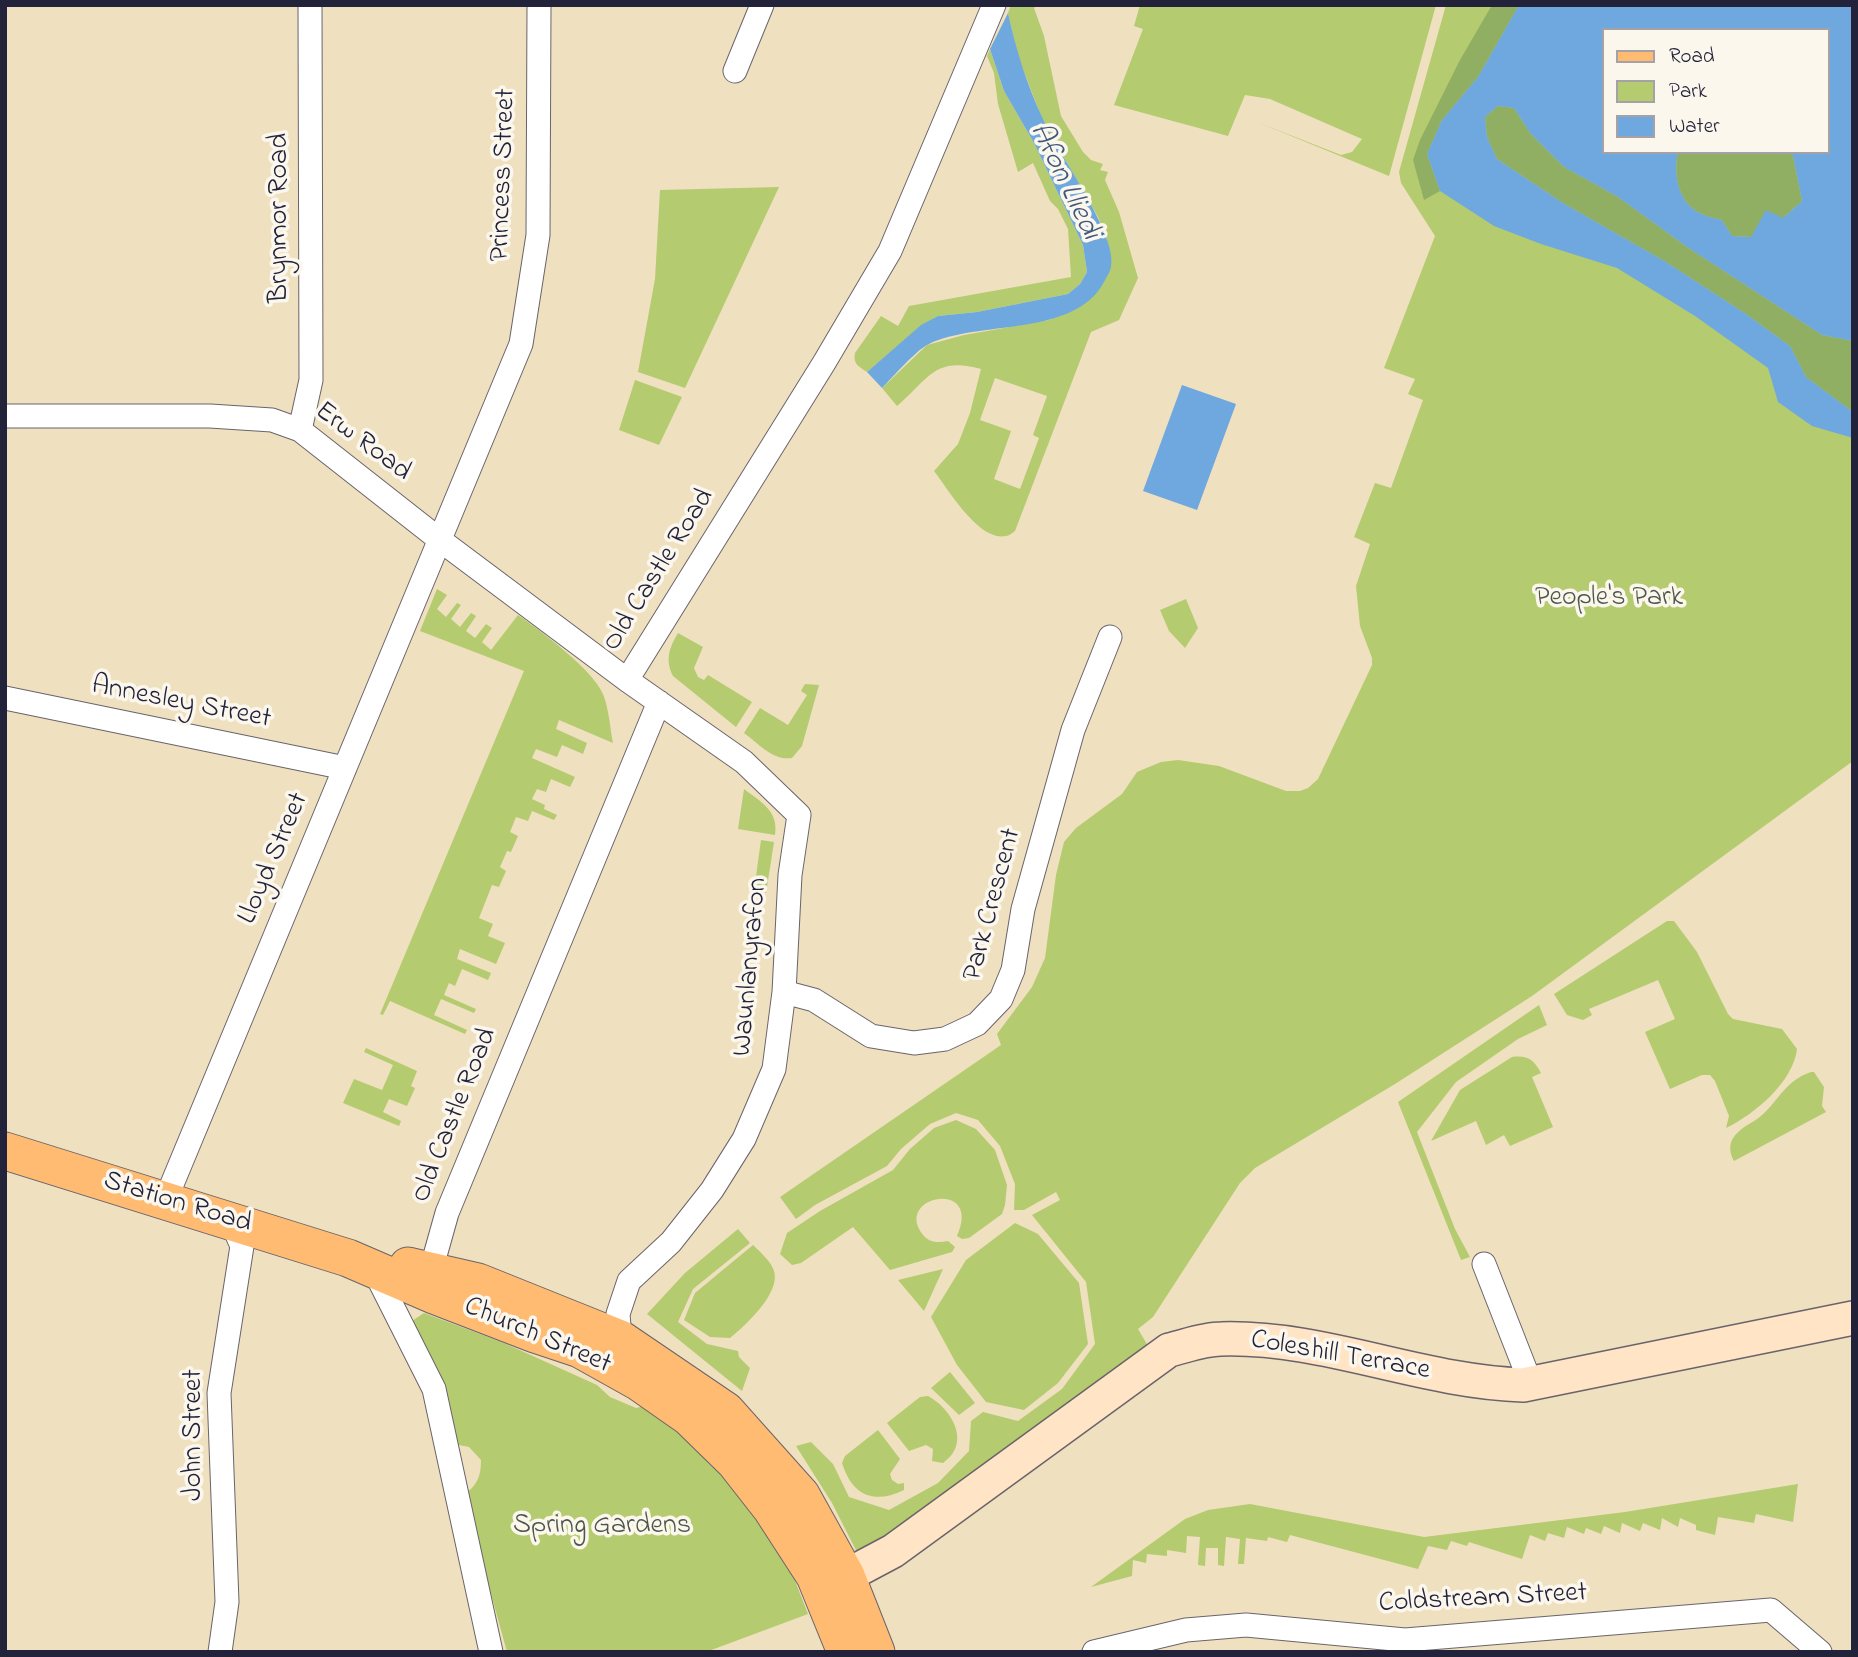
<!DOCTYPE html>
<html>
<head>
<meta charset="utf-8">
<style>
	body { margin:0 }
	#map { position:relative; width:1858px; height:1657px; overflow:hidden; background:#efe0c0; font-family:"Indie Flower",sans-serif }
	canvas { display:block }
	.frame { position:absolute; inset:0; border:7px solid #22223b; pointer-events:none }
	.legend { position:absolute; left:1602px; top:28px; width:228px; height:126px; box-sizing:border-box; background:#fbf7ec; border:2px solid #a4a2a5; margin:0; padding:9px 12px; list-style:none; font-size:21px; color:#22223b }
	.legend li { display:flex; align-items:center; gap:14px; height:35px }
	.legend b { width:35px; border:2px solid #a4a2a5 }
</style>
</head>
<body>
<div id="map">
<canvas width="1858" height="1657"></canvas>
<div class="frame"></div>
<ul class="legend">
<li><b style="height:9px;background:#ffbb71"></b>Road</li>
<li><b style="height:19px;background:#b5cb6f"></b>Park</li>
<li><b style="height:19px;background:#6fa8de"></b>Water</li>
</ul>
</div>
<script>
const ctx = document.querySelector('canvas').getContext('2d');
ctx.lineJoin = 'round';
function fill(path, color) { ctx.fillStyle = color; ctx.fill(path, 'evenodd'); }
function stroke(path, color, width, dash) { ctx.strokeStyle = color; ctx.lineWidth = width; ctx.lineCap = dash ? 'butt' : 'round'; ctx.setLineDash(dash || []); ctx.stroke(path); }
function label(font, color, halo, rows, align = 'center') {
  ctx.font = font + ' "Indie Flower",sans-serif'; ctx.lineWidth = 7; ctx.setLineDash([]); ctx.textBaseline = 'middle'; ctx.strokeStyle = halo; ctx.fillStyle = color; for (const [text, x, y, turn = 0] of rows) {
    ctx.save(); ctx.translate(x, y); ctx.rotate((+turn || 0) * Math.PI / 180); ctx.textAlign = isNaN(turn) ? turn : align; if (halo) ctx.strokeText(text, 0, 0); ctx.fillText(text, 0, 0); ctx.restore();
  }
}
const green = new Path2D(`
	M1011,5H1037L1034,8L1044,36L1061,116L1083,152L1091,160L1103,164L1100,170L1108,172L1105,180L1119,212L1138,278L1119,320L1091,332L1015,531C1012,533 1009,536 1006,536C979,542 948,489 934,471L958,444L970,413L981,369C934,356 929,379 897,406L882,388L927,345L964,335L1049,320L1080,306L1107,239L1098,217L1043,121L1017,54L1008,13ZM995,378L1047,396L1033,435L1039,438L1020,489L994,479L1011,431L980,420Z
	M1140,5H1436L1389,176L1257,122L1341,155L1352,152L1362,139L1270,99L1245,95L1228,136L1114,105L1143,29L1134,26Z
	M1446,5H1853V761L1532,996L1395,1084L1255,1168L1240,1183L1153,1317L1138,1329L1148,1346L861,1560L832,1503L796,1446L811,1442L833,1464L849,1497L889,1510L938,1483L969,1451L971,1421L983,1412L1018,1421L1062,1389L1095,1344L1086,1282L1032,1215L1060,1200L1056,1192L1024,1210H1014L1015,1184L1000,1146L978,1120L956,1113L930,1124L901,1149L887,1166L815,1205L796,1219L780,1197L1001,1045L997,1034L1032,987L1045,958L1056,875L1064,842L1076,828L1122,794L1137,772L1161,762L1178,760L1219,766L1286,791H1300L1308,788L1318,779L1372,665V658L1360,626L1356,586L1370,544L1354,537L1375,483L1391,488L1423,400L1408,394L1415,379L1384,368L1435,236L1401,183L1399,172ZM1604,30H1828V152H1604Z
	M990,49L1004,91L1034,143L1083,245L1087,272L1080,284L1068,294L977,312L938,316L921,326L867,372C858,366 853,364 855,353L881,316L898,326L909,306L1071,277L1068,229L1058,209L1050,201L1033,163L1018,172L998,104L994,73L987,56Z
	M779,187L685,388L638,372L655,279L660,190Z
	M635,380L682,397L659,445L619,430Z
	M437,589L447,595L437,609L446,617L457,603L461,605L451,619L460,627L471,613L476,616L466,631L475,638L486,624L492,628L482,642L491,650L518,615C541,631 592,669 603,694C609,709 610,728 613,743L559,720L556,729L587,743L583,754L562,745L557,757L536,749L532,758L575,777L570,787L551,779L546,792L537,789L532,799L545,805L544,809L557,815L554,820L532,811L528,821L516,817L510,832L518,836L511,852L507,851L500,867L506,871L499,887L492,885L479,918L493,924L488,936L505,943L496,964L460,949L457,959L491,973L488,980L462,969L455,986L449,983L444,995L476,1009L474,1013L441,999L434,1015L467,1030L465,1034L390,1001L383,1015L380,1014L524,671L420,631Z
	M1186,599L1198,628L1185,648L1169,631L1160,610Z
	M678,633L703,647L694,668L698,677L704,680L708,675L752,702L736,727L673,676C665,660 669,648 678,633Z
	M805,684L819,685L802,746L792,758C773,761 759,744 744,733L760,708L788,725L807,695L801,691Z
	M744,789C761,802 779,811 775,835L738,829Z
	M761,840L774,842L766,893L754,891Z
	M1667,921H1674L1697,952L1728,1014L1733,1019L1782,1029L1797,1049C1793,1082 1755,1114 1726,1128L1729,1116L1715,1081L1710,1075H1702L1670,1089L1645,1032L1675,1019L1658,980L1589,1009L1592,1015L1583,1020L1567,1015L1554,994Z
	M1539,1005L1547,1025L1518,1039L1456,1082L1417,1132L1455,1229L1470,1257L1461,1260L1398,1102Z
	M366,1048L417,1071L411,1086L415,1088L407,1106L389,1099L383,1112L401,1121L399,1126L343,1103L354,1079L382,1090L393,1065L364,1052Z
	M1512,1057C1528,1055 1534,1060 1541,1073L1532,1077L1553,1127L1510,1146L1504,1135L1486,1145L1476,1121L1431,1141L1460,1090Z
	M1811,1072H1814L1824,1087L1822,1106L1826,1112L1734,1161C1730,1154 1729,1147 1732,1140C1739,1127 1752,1124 1762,1115C1779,1100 1786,1080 1811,1072Z
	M956,1120L976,1129L995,1150L1007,1185L1005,1205L1002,1214L969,1238L962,1239L957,1236C983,1178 892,1196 923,1235C929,1243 939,1243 948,1241L955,1247L952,1252L890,1270L853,1227L801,1263L792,1265L780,1254L787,1233L820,1211L893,1170L910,1149L934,1128Z
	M1015,1223L1038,1234L1079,1283L1088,1344L1058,1383L1024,1410L986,1402L957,1365L931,1317L966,1260Z
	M738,1229L750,1243L693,1289L678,1322L707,1344L738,1351L739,1357L750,1368L742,1391L647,1314L685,1273Z
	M753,1245C760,1252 771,1261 774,1271C781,1293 745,1326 730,1338L710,1337L684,1320L695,1293Z
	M943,1269L924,1311L898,1280Z
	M424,1313L504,1343L597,1385L610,1397L636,1408L649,1405L727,1471L794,1578L808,1614L706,1652H507L464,1495C477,1485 481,1477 481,1460L469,1447L449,1443L412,1321Z
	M950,1372L975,1403L959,1415L931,1388Z
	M928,1396C952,1409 972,1443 943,1463L932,1461L933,1449L926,1445L909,1451L887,1423L920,1397Z
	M878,1430L900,1459L890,1474L892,1480L898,1484L904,1483V1490C873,1505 852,1495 842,1463L845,1456Z
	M1798,1484L1793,1522L1756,1514L1754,1523L1718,1517L1715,1535L1696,1530V1525L1680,1518L1678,1527L1662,1518L1660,1530L1643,1523L1640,1531L1622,1523L1620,1533L1604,1526L1601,1534L1586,1528L1584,1534L1567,1527L1564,1538L1548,1533L1545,1541L1530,1535L1522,1559L1469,1542L1467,1546L1451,1541L1447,1550L1428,1546L1418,1569L1290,1535L1287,1542L1268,1537L1267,1541L1246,1538L1244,1564H1238L1240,1539L1226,1537L1224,1566L1218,1565V1548H1206L1205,1566L1198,1565L1200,1537L1187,1536L1186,1553L1167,1550V1556L1147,1554L1146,1563L1133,1560L1132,1576L1091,1587L1185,1519L1208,1510L1250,1504L1424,1537L1625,1512Z`);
const forest = new Path2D(`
	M1492,5H1519L1478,77L1442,120L1427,154L1440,191L1424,200L1413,160L1420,140L1460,60Z
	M1498,106L1514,108L1530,133L1564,167L1618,197L1687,247L1822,335L1853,341V412L1806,377L1790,346L1746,314L1666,262L1563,203L1497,159L1487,137L1485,117Z
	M1678,152H1789L1793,156L1802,201L1783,218L1751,237L1732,236L1722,220C1715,218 1706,217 1700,213C1678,203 1673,173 1678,152Z`);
const water = new Path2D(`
	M1519,5H1853V341L1822,335L1687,247L1618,197L1564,167L1530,133L1514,108L1498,106L1485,117L1487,137L1497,159L1563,203L1666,262L1746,314L1790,346L1806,377L1853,412V438L1812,426L1778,402L1768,368L1695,316L1617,268L1541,244L1494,226L1440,191L1427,154L1442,120L1478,77ZM1604,30H1828V152H1789L1793,156L1802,201L1783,218L1766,210L1751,237L1732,236L1722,220C1715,218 1706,217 1700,213C1678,203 1673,173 1678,152H1604Z
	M1008,13C1016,50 1027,85 1043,119C1057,153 1118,234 1111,267C1110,272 1106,278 1104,282C1074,338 977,320 929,344C916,350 893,377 882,388L867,372L921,325L938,316L977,312L1068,294L1080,284L1087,272L1083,245L1034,143L1004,91L990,49Z
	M1182,385L1236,404L1197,510L1143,491Z`);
const street = new Path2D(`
	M735,71L762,5
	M5,416H210L272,420L300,430L440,540L627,680L744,762L799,815L790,875L784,992L774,1069L744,1139L712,1190L671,1242L629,1281L618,1314L620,1339
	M300,430L311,380L310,5
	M627,680L824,363L890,251L994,5
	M5,698L345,768
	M784,992L814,1000L871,1036L914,1043L945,1039L977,1024L1001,999L1013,970L1023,909L1073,730L1110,637
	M165,1201L521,344L538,235L539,5
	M1484,1264L1531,1384
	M374,1270L434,1389L491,1652
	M433,1284L431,1270L447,1213L659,702
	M220,1652L227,1602L219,1393L242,1246L231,1221
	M1094,1652L1186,1630L1246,1625L1405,1640L1771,1610L1820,1652`);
const secondary = new Path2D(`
	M833,1600L846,1576L893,1551L1169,1350C1186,1346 1204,1339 1221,1339C1324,1336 1421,1382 1523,1385L1853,1318`);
const primary = new Path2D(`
	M5,1152V1151L348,1258L434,1295L535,1334L580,1349L639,1382L689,1417L735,1462L771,1508L815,1576L846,1652
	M408,1266L478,1282L620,1339L726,1411L801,1495L846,1576L876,1652`);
const streetNames = [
	["Princess Street",505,175,-88],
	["Brynmor Road",281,218,-90],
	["Erw Road",362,443,37],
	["Old Castle Road",660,571,-58],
	["Annesley Street",181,704,11],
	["Lloyd Street",275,859,-67],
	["Park Crescent",994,905,-75],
	["Waunlanyrafon",752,967,-85],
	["Old Castle Road",456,1116,-68],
	["Station Road",177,1204,17],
	["Church Street",537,1337,23],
	["Coleshill Terrace",1340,1357,10],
	["John Street",195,1435,-90],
	["Coldstream Street",1483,1600,-3]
];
const parkNames = [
	["People's Park",1609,599],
	["Spring Gardens",602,1527]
];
const waterNames = [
	["Afon Lliedi",1063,182,64]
];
fill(green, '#b5cb6f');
fill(forest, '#90af62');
fill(water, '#6fa8de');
stroke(street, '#6a646a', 25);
stroke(secondary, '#6a646a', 36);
stroke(primary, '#6a646a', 39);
stroke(street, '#fff', 23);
stroke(secondary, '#ffe4c6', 33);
stroke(primary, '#ffbb71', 37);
label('28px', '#22223b', '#fbf7ec', streetNames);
label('28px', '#4e554b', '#fbf7ec', parkNames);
label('italic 30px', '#41587c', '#fbf7ec', waterNames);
</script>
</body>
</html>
